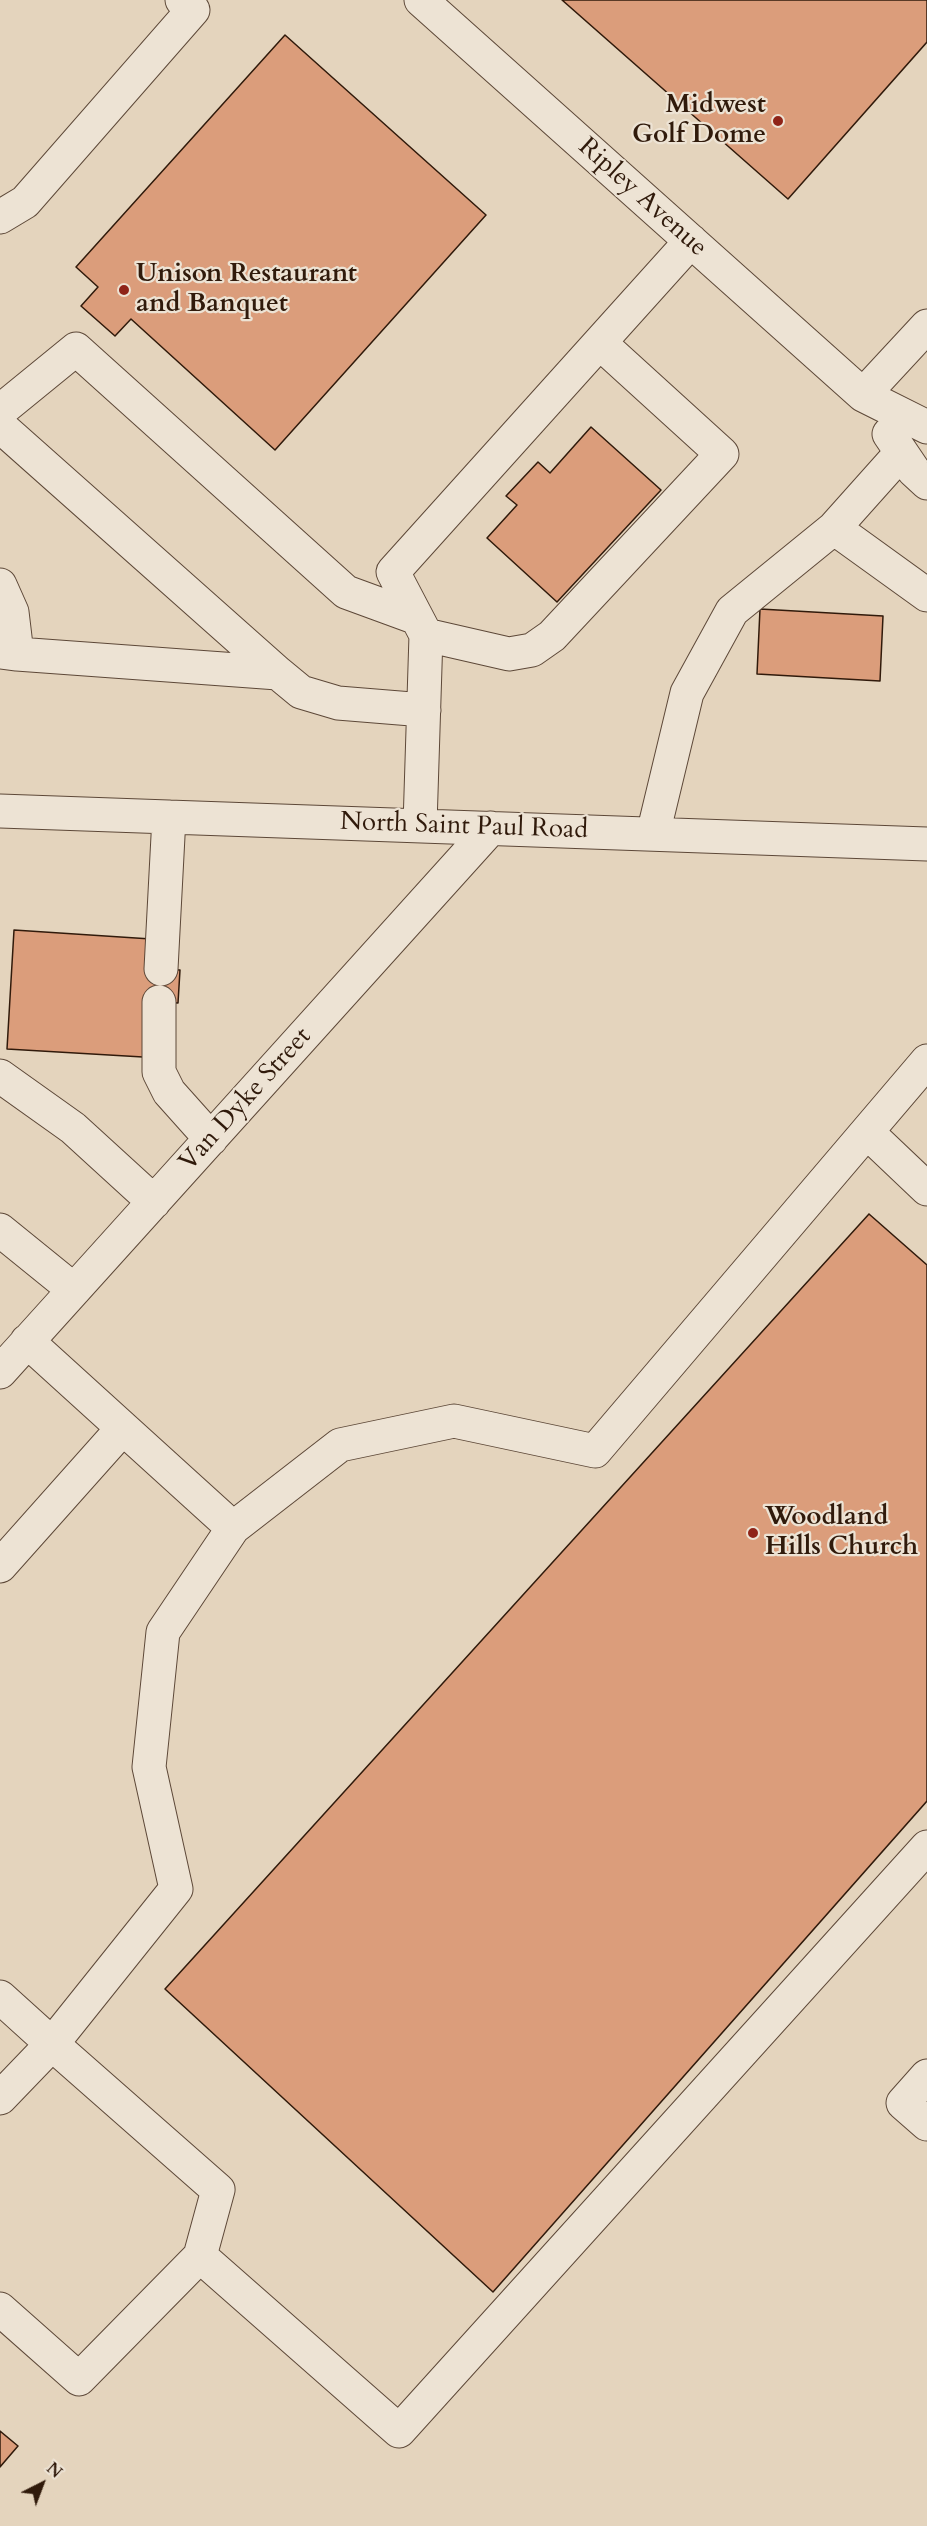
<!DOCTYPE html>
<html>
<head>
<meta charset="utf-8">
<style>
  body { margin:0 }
  #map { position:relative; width:927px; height:2526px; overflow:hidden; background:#e4d4bd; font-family:Cardo,serif }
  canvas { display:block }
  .north { position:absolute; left:12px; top:2454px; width:60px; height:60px; -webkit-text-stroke:4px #ede3d4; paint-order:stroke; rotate:42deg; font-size:16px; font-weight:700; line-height:24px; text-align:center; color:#301a0b }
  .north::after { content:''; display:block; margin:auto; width:21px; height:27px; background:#301a0b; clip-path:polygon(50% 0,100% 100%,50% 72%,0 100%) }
</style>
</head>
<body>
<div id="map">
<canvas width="927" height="2526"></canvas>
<div class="north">N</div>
</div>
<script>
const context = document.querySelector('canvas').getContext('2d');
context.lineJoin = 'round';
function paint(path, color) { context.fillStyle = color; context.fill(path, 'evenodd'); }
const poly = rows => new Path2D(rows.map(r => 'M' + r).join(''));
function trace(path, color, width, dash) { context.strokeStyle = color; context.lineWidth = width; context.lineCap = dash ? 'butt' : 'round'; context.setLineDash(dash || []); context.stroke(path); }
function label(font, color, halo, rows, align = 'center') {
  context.font = font + ' Cardo,serif'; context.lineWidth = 4.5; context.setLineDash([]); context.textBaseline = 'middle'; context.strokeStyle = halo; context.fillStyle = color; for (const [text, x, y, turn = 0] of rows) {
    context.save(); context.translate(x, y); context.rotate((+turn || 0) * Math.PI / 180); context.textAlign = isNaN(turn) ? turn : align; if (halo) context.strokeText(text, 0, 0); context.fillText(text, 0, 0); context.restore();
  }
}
const building = poly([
  [562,0,927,0,927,42,788,199,562,0],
  [285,35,486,215,275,450,131,319,115,336,81,306,98,287,76,267,285,35],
  [591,427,661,490,557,602,487,538,517,505,506,496,538,462,550,473,591,427],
  [760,609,883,616,880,681,757,674,760,609],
  [14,930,151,939,161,969,180,970,178,1003,159,1002,143,1057,7,1049,14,930],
  [869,1214,927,1265,927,1801,493,2292,165,1989,869,1214],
  [0,2431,18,2446,0,2467,0,2431]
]);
const minor = poly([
  [421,0,863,395,927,427],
  [0,217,25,202,193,10,182,0],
  [863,395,927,326],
  [0,411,76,349,346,592,417,618],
  [0,426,278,673],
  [889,434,914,471,927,483],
  [834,528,927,595],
  [0,585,12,612,17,654,0,652],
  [426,635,509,654,532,650,552,636,722,454,600,343],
  [17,654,278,673,301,692,338,703,424,710],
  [0,811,927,844],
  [420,825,426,635,393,572,691,241],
  [653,834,687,693,732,611,834,528,901,453],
  [161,969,169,817],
  [159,1002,159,1072,169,1092,211,1139],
  [0,1076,73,1128,154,1202],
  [867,1132,927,1189],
  [0,1230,74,1290],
  [27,1341,233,1528,163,1632,149,1767,176,1889,52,2044,218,2190,200,2256,399,2431,927,1847],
  [0,1372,491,828],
  [233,1528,340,1445,454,1421,595,1451,927,1061],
  [0,1566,123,1428],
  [0,1997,52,2044,0,2098],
  [927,2076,903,2103,927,2124],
  [0,2309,79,2379,200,2256]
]);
const markers = [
  [778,121,6,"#8f2418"],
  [124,290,6,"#8f2418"],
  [753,1533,6,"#8f2418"]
];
const poiNames = [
  ["Midwest",766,106,"right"],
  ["Golf Dome",766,136,"right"],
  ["Unison Restaurant",136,275],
  ["and Banquet",136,305],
  ["Woodland",765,1518],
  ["Hills Church",765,1548]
];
const streetNames = [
  ["Ripley Avenue",642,198,42],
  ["North Saint Paul Road",464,827,2],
  ["Van Dyke Street",246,1100,-48]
];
paint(building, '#db9d7b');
trace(building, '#301a0b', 1.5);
trace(minor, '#5d4838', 35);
trace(minor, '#ede3d4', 33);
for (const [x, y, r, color] of markers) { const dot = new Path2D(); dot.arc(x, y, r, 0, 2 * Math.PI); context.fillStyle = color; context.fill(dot); trace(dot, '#ede3d4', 2); }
label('bold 26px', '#301a0b', '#ede3d4', poiNames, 'left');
label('26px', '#301a0b', '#ede3d4', streetNames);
</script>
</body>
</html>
